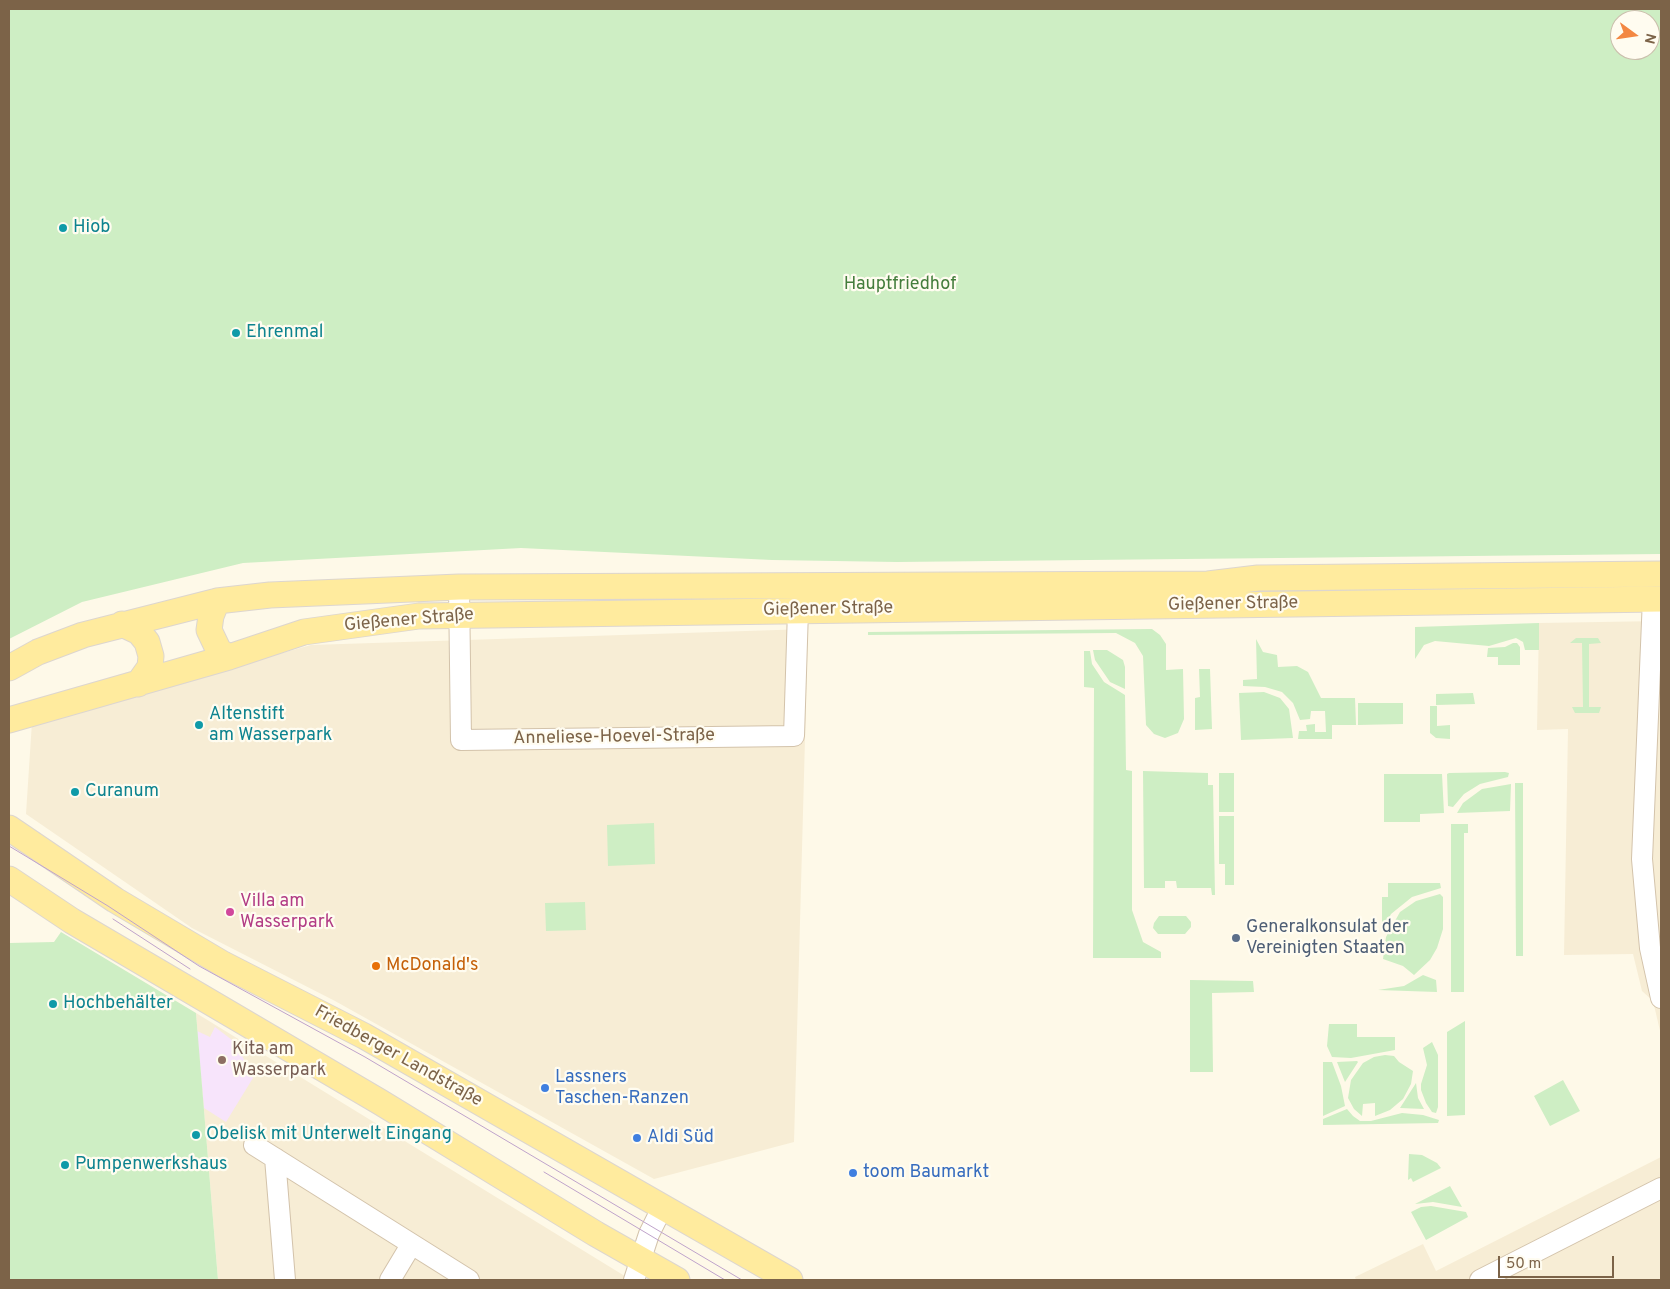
<!DOCTYPE html>
<html>
<head>
<meta charset="utf-8">
<style>
  body { margin:0 }
  #map { position:relative; width:1670px; height:1289px; overflow:hidden; background:#fef9e8; font-family:Overpass,sans-serif }
  canvas { display:block }
  .frame { position:absolute; inset:0; border:10px solid #7c6348; pointer-events:none }
  .north { position:absolute; left:1610px; top:10px; width:50px; height:50px; box-sizing:border-box; background:#fffcf0; border:1px solid #cbbfad; border-radius:50%; rotate:104deg; font-size:14px; font-weight:700; line-height:20px; text-align:center; color:#7c6348 }
  .north::after { content:''; display:block; margin:auto; width:18px; height:22px; background:#f38742; clip-path:polygon(50% 0,100% 100%,50% 72%,0 100%) }
  .scale { position:absolute; left:1498px; top:1256px; width:116px; height:22px; box-sizing:border-box; border:2px solid #7c6348; border-top:0; padding-left:6px; font-size:15px; line-height:18px; white-space:nowrap; color:#7c6348; -webkit-text-stroke:4px #fffcf0; paint-order:stroke }
</style>
</head>
<body>
<div id="map">
<canvas width="1670" height="1289"></canvas>
<div class="frame"></div>
<div class="north">N</div>
<div class="scale">50 m</div>
</div>
<script>
const context = document.querySelector('canvas').getContext('2d');
context.lineJoin = 'round';
function paint(path, color) { context.fillStyle = color; context.fill(path, 'evenodd'); }
const poly = rows => new Path2D(rows.map(r => 'M' + r).join(''));
function trace(path, color, width, dash) { context.strokeStyle = color; context.lineWidth = width; context.lineCap = dash ? 'butt' : 'round'; context.setLineDash(dash || []); context.stroke(path); }
function label(font, color, halo, rows, align = 'center') {
  context.font = font + ' Overpass,sans-serif'; context.lineWidth = 4.5; context.setLineDash([]); context.textBaseline = 'middle'; context.strokeStyle = halo; context.fillStyle = color; for (const [text, x, y, turn = 0] of rows) {
    context.save(); context.translate(x, y); context.rotate((+turn || 0) * Math.PI / 180); context.textAlign = isNaN(turn) ? turn : align; if (halo) context.strokeText(text, 0, 0); context.fillText(text, 0, 0); context.restore();
  }
}
const residential = poly([
  [1661,621,1661,1035,1653,1001,1642,991,1633,954,1564,955,1568,729,1537,730,1539,623],
  [808,629,794,1142,654,1179,335,1001,192,928,26,814,32,722,311,645],
  [196,1013,628,1278,632,1280,218,1280],
  [1661,1157,1661,1280,1356,1280,1355,1277,1423,1244,1436,1271]
]);
const education = poly([
  [215,1027,236,1043,253,1078,226,1122,204,1108,197,1031,210,1037]
]);
const green = poly([
  [9,9,1661,9,1661,554,897,562,772,560,521,548,243,563,82,602,9,639],
  [1620,20,1650,20,1650,50,1620,50],
  [1539,623,1539,650,1525,650,1523,642,1516,638,1489,646,1435,641,1424,645,1415,659,1415,627],
  [1152,629,1160,635,1166,644,1166,670,1183,669,1184,719,1178,733,1165,738,1154,734,1146,725,1143,656,1135,643,1116,633,868,635,868,632],
  [1576,638,1598,638,1601,643,1589,644,1589,707,1601,707,1599,713,1575,713,1572,707,1583,707,1582,643,1570,643],
  [1256,639,1263,652,1277,655,1278,667,1297,666,1308,672,1321,698,1355,698,1356,725,1332,725,1332,739,1298,739,1299,731,1307,731,1306,725,1315,724,1315,732,1326,732,1325,711,1311,711,1310,719,1300,720,1293,703,1282,692,1265,687,1243,686,1243,680,1257,679],
  [1513,643,1517,643,1520,647,1520,665,1498,665,1498,657,1487,657,1488,648,1505,647],
  [1093,650,1107,650,1123,660,1125,667,1125,689,1110,682,1095,660],
  [1084,651,1090,651,1092,664,1104,682,1125,695,1126,770,1132,771,1132,910,1143,942,1161,952,1161,958,1093,958,1094,688,1084,687],
  [1199,669,1210,669,1212,729,1195,730,1195,698,1200,697],
  [1264,692,1280,698,1289,709,1293,738,1241,740,1239,693],
  [1473,693,1475,704,1436,705,1436,694],
  [1358,703,1403,703,1403,724,1358,725],
  [1430,706,1437,706,1437,726,1450,725,1450,739,1436,738,1430,733],
  [1143,771,1208,773,1208,785,1213,785,1215,895,1212,895,1211,888,1177,888,1176,881,1165,881,1165,888,1144,888],
  [1505,772,1509,773,1508,777,1480,784,1464,794,1453,807,1448,806,1447,774,1449,773],
  [1219,773,1234,773,1234,812,1219,812],
  [1384,774,1442,774,1444,813,1420,814,1420,822,1384,822],
  [1515,783,1523,783,1523,956,1516,956],
  [1511,784,1510,811,1457,813,1463,803,1482,789],
  [1219,816,1234,816,1234,885,1225,885,1225,864,1219,864],
  [654,823,655,864,608,866,607,825],
  [1451,824,1468,824,1468,833,1464,833,1464,992,1451,992],
  [1388,883,1440,883,1441,888,1412,897,1391,914,1386,925,1382,925,1382,897,1388,897],
  [1440,894,1443,897,1443,929,1437,948,1430,960,1414,975,1403,966,1383,959,1386,937,1400,912,1416,901],
  [585,902,586,930,546,931,545,903],
  [1159,916,1186,916,1191,922,1191,927,1185,934,1158,934,1153,928,1154,923],
  [61,932,196,1013,218,1280,9,1280,9,943,54,942],
  [1423,975,1436,980,1437,992,1378,990,1404,986],
  [1190,980,1253,981,1254,992,1212,993,1213,1072,1190,1072],
  [1465,1021,1465,1115,1447,1116,1447,1032],
  [1329,1024,1357,1024,1357,1037,1395,1037,1395,1050,1351,1058,1332,1057,1327,1046],
  [1432,1042,1438,1055,1438,1107,1436,1113,1432,1112,1426,1103,1421,1090,1421,1084,1427,1065,1423,1048],
  [1385,1055,1394,1056,1399,1062,1413,1071,1411,1084,1403,1099,1390,1110,1375,1116,1375,1103,1363,1104,1362,1116,1354,1109,1348,1098,1351,1080,1363,1063,1374,1057],
  [1357,1061,1358,1062,1345,1082,1337,1062],
  [1323,1062,1332,1062,1341,1086,1345,1106,1323,1116],
  [1563,1080,1580,1111,1550,1126,1534,1096],
  [1416,1083,1418,1098,1424,1109,1400,1108],
  [1347,1109,1353,1116,1360,1121,1371,1121,1402,1113,1423,1115,1439,1120,1438,1123,1323,1125,1323,1119],
  [1409,1154,1422,1155,1437,1163,1441,1168,1413,1182,1411,1178,1408,1180],
  [1450,1186,1462,1207,1433,1202,1415,1204],
  [1431,1206,1466,1212,1468,1217,1426,1240,1411,1212,1421,1207]
]);
const minor = poly([
  [459,587,461,740,794,736,798,610],
  [1653,598,1642,859,1650,948,1661,998],
  [254,1145,469,1280],
  [275,1158,285,1280],
  [390,1280,411,1245],
  [634,1280,649,1234,662,1208],
  [1480,1280,1661,1188]
]);
const major = poly([
  [217,601,211,616,209,630,219,651,229,657],
  [122,624,139,632,147,642,151,656,150,667,138,684],
  [9,668,38,652,83,635,217,601,270,595,459,587,1208,584,1258,578,1661,574],
  [9,720,229,657,304,632,419,616,1661,599],
  [9,828,115,900,223,964,364,1036,790,1280],
  [9,879,72,921,380,1102,596,1234,677,1280]
]);
const tram = poly([
  [9,846,108,906,199,966,365,1057,742,1280],
  [113,919,190,969],
  [544,1172,725,1280]
]);
const markers = [
  [63,228,5,"#0f9aa8"],
  [236,333,5,"#0f9aa8"],
  [199,725,5,"#0f9aa8"],
  [75,792,5,"#0f9aa8"],
  [230,912,5,"#d1479c"],
  [1236,938,5,"#5c6f8a"],
  [376,966,5,"#e8710a"],
  [53,1004,5,"#0f9aa8"],
  [222,1060,5,"#8d6e63"],
  [545,1088,5,"#3f7fe0"],
  [196,1135,5,"#0f9aa8"],
  [637,1138,5,"#3f7fe0"],
  [65,1165,5,"#0f9aa8"],
  [853,1173,5,"#3f7fe0"]
];
const cultureNames = [
  ["Hiob",73,228],
  ["Ehrenmal",246,333],
  ["Altenstift",209,715],
  ["am Wasserpark",209,736],
  ["Curanum",85,792],
  ["Hochbehälter",63,1004],
  ["Obelisk mit Unterwelt Eingang",206,1135],
  ["Pumpenwerkshaus",75,1165]
];
const parkNames = [
  ["Hauptfriedhof",900,285]
];
const streetNames = [
  ["Gießener Straße",1233,605,-1],
  ["Gießener Straße",828,610,-1],
  ["Gießener Straße",409,621,-5],
  ["Anneliese-Hoevel-Straße",614,738,-1],
  ["Friedberger Landstraße",398,1057,29]
];
const hotelNames = [
  ["Villa am",240,902],
  ["Wasserpark",240,923]
];
const serviceNames = [
  ["Generalkonsulat der",1246,928],
  ["Vereinigten Staaten",1246,949]
];
const foodNames = [
  ["McDonald's",386,966]
];
const educationNames = [
  ["Kita am",232,1050],
  ["Wasserpark",232,1071]
];
const shopNames = [
  ["Lassners",555,1078],
  ["Taschen-Ranzen",555,1099],
  ["Aldi Süd",647,1138],
  ["toom Baumarkt",863,1173]
];
paint(residential, '#f7edd5');
paint(education, '#f7e4fb');
paint(green, '#ceeec4');
trace(minor, '#d3c3ab', 22);
trace(major, '#ddd6cf', 27);
trace(minor, '#fff', 20);
trace(major, '#ffeb9e', 25);
trace(tram, '#bfa3cb', 1);
for (const [x, y, r, color] of markers) { const dot = new Path2D(); dot.arc(x, y, r, 0, 2 * Math.PI); context.fillStyle = color; context.fill(dot); trace(dot, '#fffcf0', 2); }
label('18px', '#0d838f', '#fffcf0', cultureNames, 'left');
label('18px', '#447d3c', '#fffcf0', parkNames);
label('18px', '#7c6348', '#fffcf0', streetNames);
label('18px', '#b23c85', '#fffcf0', hotelNames, 'left');
label('18px', '#4e5e75', '#fffcf0', serviceNames, 'left');
label('18px', '#c56008', '#fffcf0', foodNames, 'left');
label('18px', '#785e54', '#fffcf0', educationNames, 'left');
label('18px', '#366cbe', '#fffcf0', shopNames, 'left');
</script>
</body>
</html>
